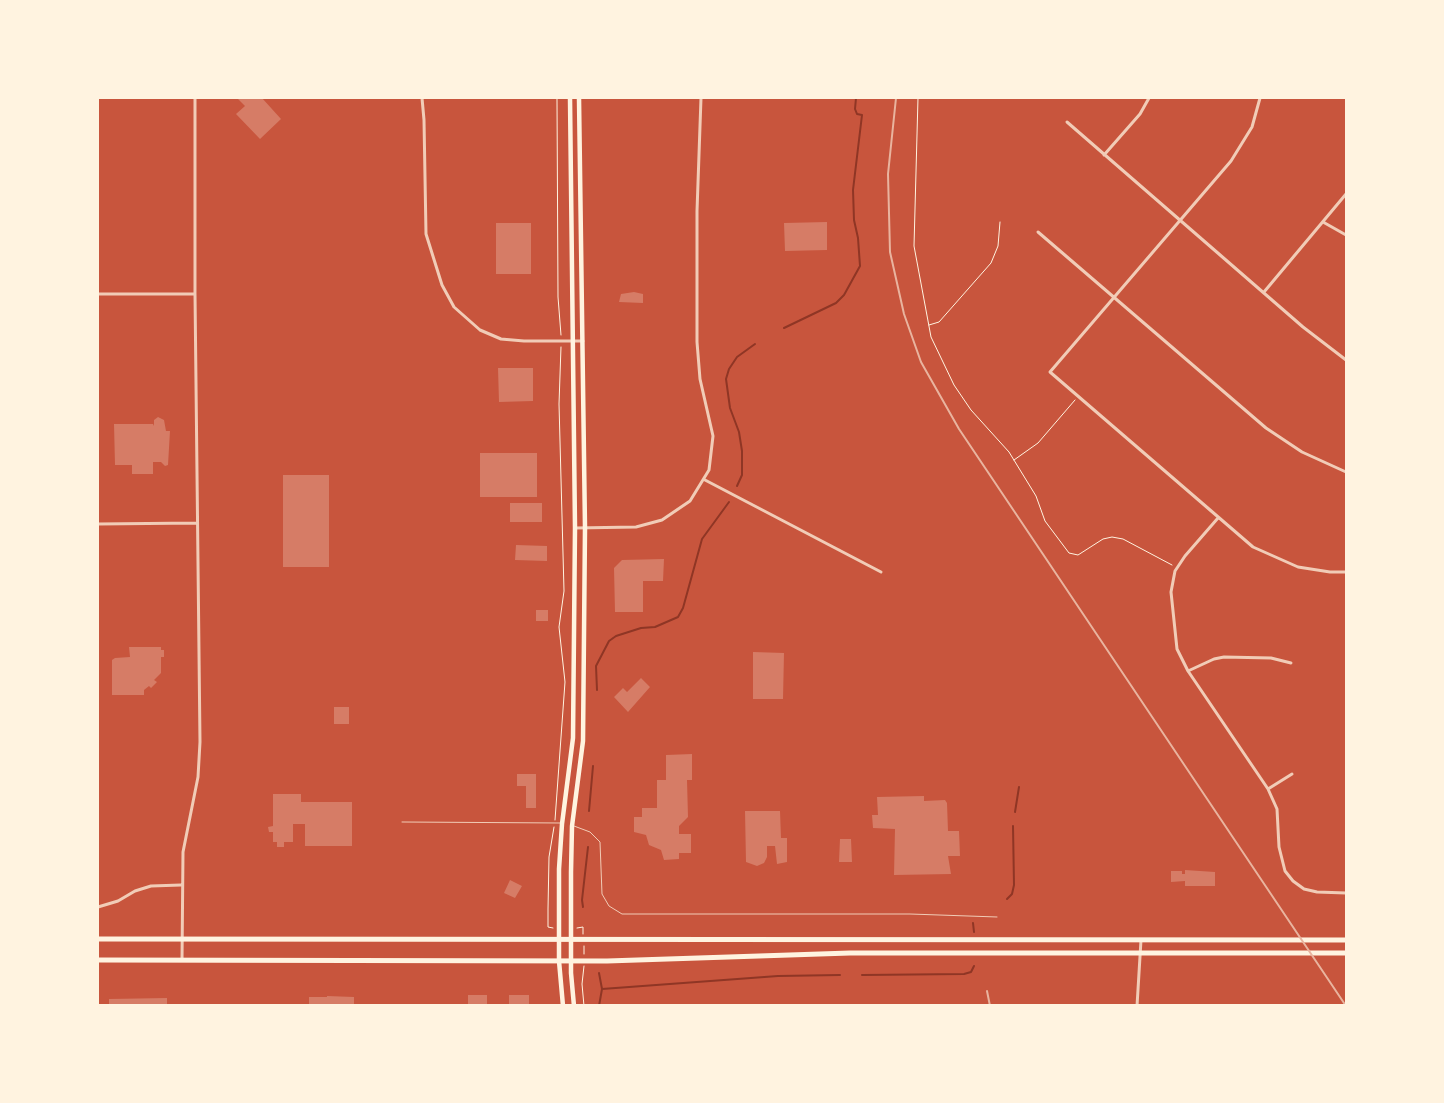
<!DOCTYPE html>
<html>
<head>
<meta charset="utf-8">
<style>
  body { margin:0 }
  #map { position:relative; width:1444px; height:1103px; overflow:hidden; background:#c8553d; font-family:Signika,sans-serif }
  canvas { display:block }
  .frame { position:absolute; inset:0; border:99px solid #fff3e0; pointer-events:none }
</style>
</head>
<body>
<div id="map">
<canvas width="1444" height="1103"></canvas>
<div class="frame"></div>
</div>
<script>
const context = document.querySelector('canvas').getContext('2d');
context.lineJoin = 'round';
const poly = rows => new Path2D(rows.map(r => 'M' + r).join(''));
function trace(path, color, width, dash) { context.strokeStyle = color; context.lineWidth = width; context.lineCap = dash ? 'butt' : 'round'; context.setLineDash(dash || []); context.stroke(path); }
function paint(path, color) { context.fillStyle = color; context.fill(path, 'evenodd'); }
const stream = poly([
  [784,328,836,303,844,295,860,266,858,238,854,220,853,190,862,115,857,114,855,109,856,98],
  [737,486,742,475,742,451,739,432,730,408,726,379,729,369,737,357,755,344],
  [597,690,596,666,609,641,616,636,641,628,655,627,678,617,683,608,702,539,729,502],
  [589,811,593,766],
  [1015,812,1019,787],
  [1007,899,1012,894,1014,885,1013,826],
  [583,907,582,900,588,847],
  [973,923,974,932],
  [862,975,964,974,971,972,974,966],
  [602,989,778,976,840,975],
  [599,1006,602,989,599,973]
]);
const building = poly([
  [237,98,262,98,281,119,260,139,236,114,245,106],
  [827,222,827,250,785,251,784,223],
  [496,223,531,223,531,274,496,274],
  [634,292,643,294,643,303,619,302,621,294],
  [498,368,533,368,533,401,499,402],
  [158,417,164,420,166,431,170,431,168,465,165,466,161,462,153,462,153,474,132,474,132,465,115,465,114,424,153,424,154,426,154,420],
  [480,453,537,453,537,497,480,497],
  [283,475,329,475,329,567,283,567],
  [510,503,542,503,542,522,510,522],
  [516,545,547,546,547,561,515,560],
  [664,559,663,581,643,581,643,612,615,612,614,568,622,560],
  [536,610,548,610,548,621,536,621],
  [129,647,161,647,161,650,164,650,164,657,161,657,161,673,154,680,157,682,151,688,149,686,144,690,144,695,112,695,112,660,115,658,130,657],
  [753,652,784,653,783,699,753,699],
  [641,678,650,687,628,712,614,697,623,688,627,692],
  [334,707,349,707,349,724,334,724],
  [692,754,692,780,687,780,688,817,679,826,679,834,691,834,691,853,679,853,679,859,664,860,661,850,649,845,646,835,634,832,634,817,642,817,642,808,657,808,657,780,666,780,666,755],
  [517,774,536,774,536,808,526,808,526,786,517,786],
  [273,794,301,794,301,802,352,802,352,846,305,846,305,824,293,824,293,842,284,842,284,847,277,847,277,842,273,842,273,832,269,832,268,827,273,826],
  [924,796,924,801,945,800,947,803,948,831,959,831,960,856,948,856,951,874,894,875,895,829,873,828,872,815,878,815,877,797],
  [745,811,780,811,781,838,787,838,787,862,777,864,775,846,767,846,767,857,764,863,757,866,746,862],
  [840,839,851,839,852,862,839,862],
  [1185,870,1215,872,1215,886,1185,886,1185,881,1171,882,1171,871,1182,871,1182,874,1185,874],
  [510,880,522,886,515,898,504,893],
  [468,995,487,995,487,1006,468,1006],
  [509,995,529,995,529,1006,509,1006],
  [327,996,354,997,354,1006,309,1006,309,997,327,997],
  [167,998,167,1006,109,1006,109,999]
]);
const path = poly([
  [557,98,558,297,561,335],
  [918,98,914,246,931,337,954,385,971,410,1009,452,1036,496,1045,521,1069,553,1078,555,1103,539,1112,537,1123,539,1172,565],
  [929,325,939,322,991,263,998,246,1000,222],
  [1014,460,1038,443,1075,400],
  [555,820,565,682,559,627,564,591,559,404,561,347],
  [553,928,548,927,548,909,549,857,554,827],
  [577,928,583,927,583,934],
  [584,946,584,954],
  [584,1006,582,984,584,966]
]);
const service = poly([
  [402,822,561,823],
  [574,826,590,832,600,842,602,894,609,906,622,914,910,914,997,917]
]);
const minor = poly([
  [422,98,424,120,426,234,442,285,454,307,480,330,501,339,524,341,583,341],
  [1260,98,1252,127,1231,161,1050,372,1253,547,1298,567,1330,572,1346,572],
  [1067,122,1303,327,1346,360],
  [1104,155,1140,114,1149,98],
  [1323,222,1346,235],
  [1038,232,1266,428,1302,452,1346,472],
  [1264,292,1346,194],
  [98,294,195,294],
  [705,480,881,572],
  [1218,518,1185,556,1175,571,1171,592,1177,649,1188,671,1268,789,1277,809,1279,847,1285,871,1293,881,1304,889,1317,892,1346,893],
  [98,524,197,523],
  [575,528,636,527,662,520,690,501,709,470,713,436,700,379,697,342,697,211,701,98],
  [1188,671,1214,659,1224,657,1271,658,1291,663],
  [1268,789,1292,774],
  [98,907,118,901,135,891,151,886,181,885],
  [182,960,183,852,198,777,200,742,195,294,195,98],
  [1137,1006,1141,940]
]);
const secondary = poly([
  [563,1006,559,961,559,869,562,824,573,738,575,528,570,98],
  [574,1006,571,973,571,872,572,826,583,741,585,528,579,98]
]);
const primary = poly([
  [98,939,1346,940],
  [98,960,607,961,850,953,1346,953]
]);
const rail = poly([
  [896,98,888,174,890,252,904,314,921,362,959,429,1346,1006],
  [987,991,990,1006]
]);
trace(stream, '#8f3625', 2);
paint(building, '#d67c66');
trace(path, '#fff3e0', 1);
trace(service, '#f1ccb7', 1);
trace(minor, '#f1ccb7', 3);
trace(secondary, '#fff3e0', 4.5);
trace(primary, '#fff3e0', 5);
trace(rail, '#e9b49f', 2);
</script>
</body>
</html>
